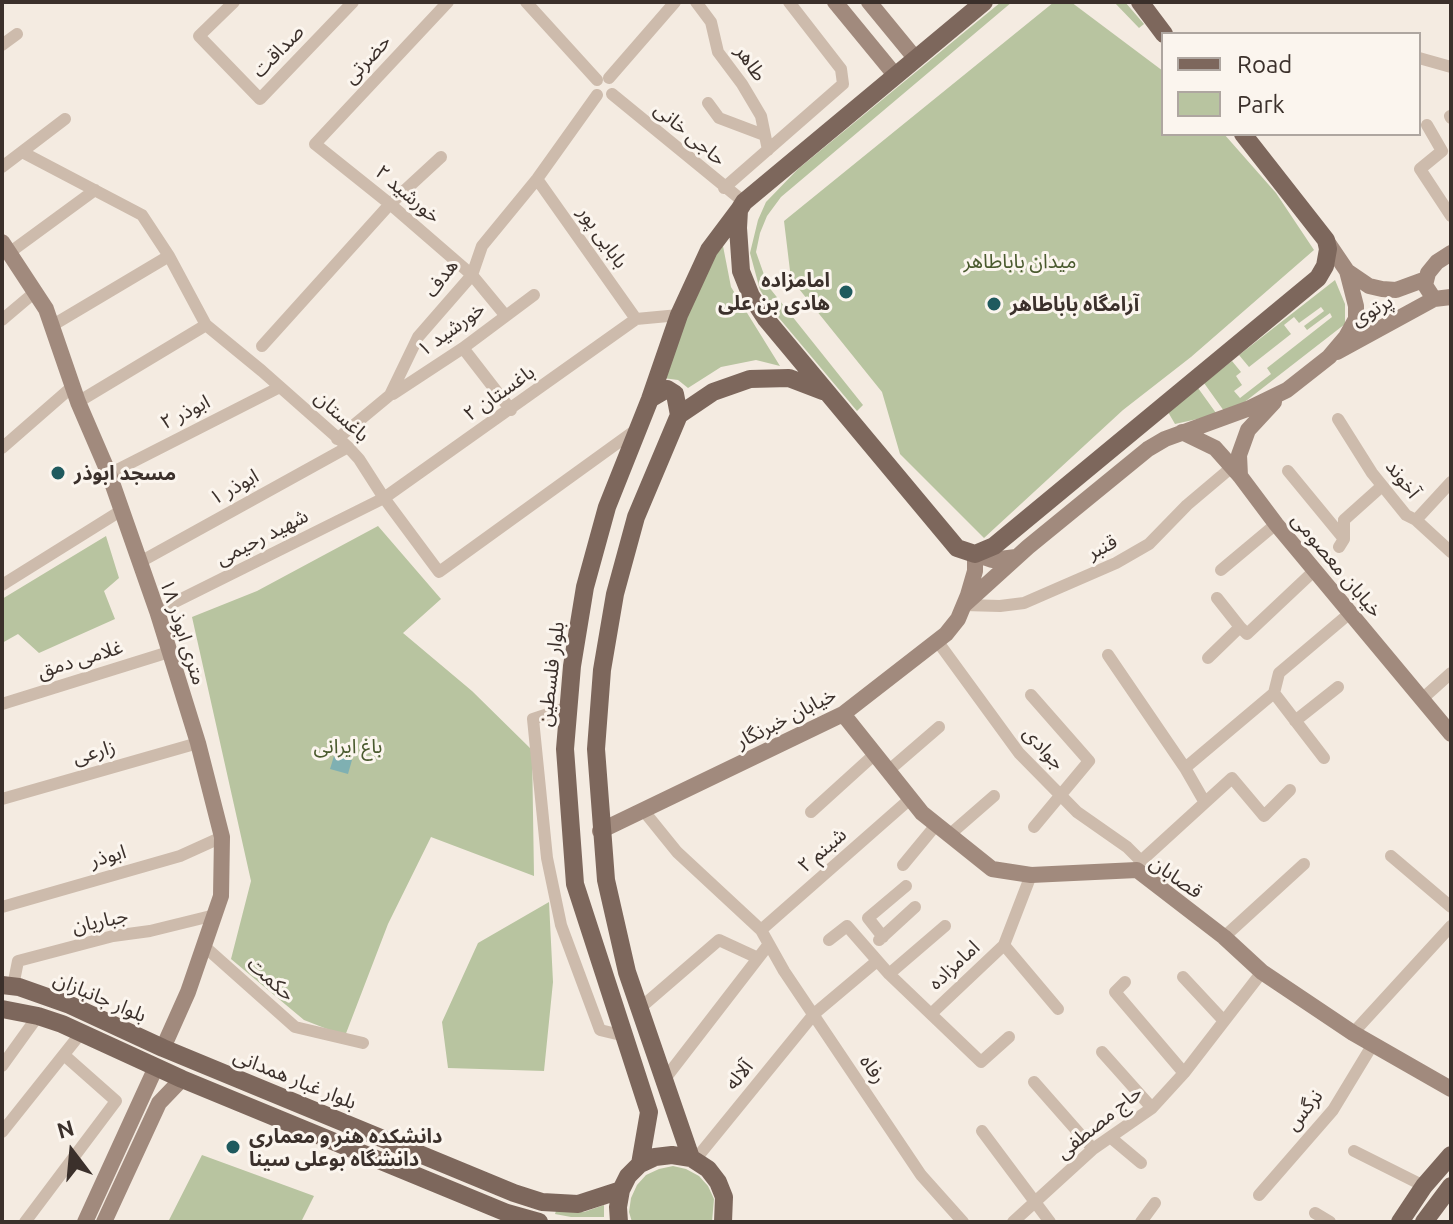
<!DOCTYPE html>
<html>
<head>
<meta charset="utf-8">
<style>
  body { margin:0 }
  #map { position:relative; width:1453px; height:1224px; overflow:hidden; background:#f4ebe1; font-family:Ubuntu,sans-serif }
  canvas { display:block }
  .frame { position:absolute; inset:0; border:4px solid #3b302b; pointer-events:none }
  .legend { position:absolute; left:1161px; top:32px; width:260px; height:104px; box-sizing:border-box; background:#fbf5ee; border:2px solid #aea6a0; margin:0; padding:10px 14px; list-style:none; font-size:24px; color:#3b302b }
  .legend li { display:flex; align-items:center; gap:16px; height:40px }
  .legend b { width:40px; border:2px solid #aea6a0 }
  .north { position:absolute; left:32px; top:1112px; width:80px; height:80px; -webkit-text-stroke:6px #fbf5ee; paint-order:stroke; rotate:344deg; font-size:22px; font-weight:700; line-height:32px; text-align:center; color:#3b302b }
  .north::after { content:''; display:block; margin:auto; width:28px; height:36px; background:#3b302b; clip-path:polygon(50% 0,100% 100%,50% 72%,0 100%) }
</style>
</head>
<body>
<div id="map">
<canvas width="1453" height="1224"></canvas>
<div class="frame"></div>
<ul class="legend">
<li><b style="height:10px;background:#7d675c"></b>Road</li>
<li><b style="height:22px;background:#b8c4a0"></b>Park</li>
</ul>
<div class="north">N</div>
</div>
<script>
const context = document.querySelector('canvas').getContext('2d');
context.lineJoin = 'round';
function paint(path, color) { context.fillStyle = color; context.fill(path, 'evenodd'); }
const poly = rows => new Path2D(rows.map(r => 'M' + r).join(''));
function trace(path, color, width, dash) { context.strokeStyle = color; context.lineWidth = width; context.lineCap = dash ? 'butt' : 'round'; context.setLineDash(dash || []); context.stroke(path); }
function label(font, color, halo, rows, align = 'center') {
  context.font = font + ' Ubuntu,"Noto Sans Arabic",sans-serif'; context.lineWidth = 6; context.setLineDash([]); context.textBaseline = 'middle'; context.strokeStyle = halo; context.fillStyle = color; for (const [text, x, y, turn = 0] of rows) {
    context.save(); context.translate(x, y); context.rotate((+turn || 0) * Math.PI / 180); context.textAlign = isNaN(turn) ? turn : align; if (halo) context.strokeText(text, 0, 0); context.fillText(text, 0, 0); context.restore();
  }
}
const green = poly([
  [1001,2,1012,2,781,197,767,216,760,233,756,252,768,286,863,405,857,411,774,312,760,290,750,253,758,220,766,202,798,169],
  [1054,2,1071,2,1163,71,1163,134,1224,134,1276,193,1314,250,1191,357,1123,410,984,538,900,454,882,392,791,279,784,221],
  [1114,2,1125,2,1144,24,1139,28],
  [723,246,731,287,780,366,756,360,721,367,688,388,678,380,663,378,708,265],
  [1335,280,1345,304,1345,324,1233,411,1175,424,1168,412,1198,388,1216,413,1224,411,1204,383,1232,361,1241,372,1236,376,1242,385,1234,391,1240,398,1271,374,1267,368,1332,317,1330,313,1307,330,1304,326,1324,311,1321,307,1299,323,1294,317,1284,325,1291,334,1249,367,1239,355],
  [378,526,441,599,403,633,472,691,532,750,534,876,431,837,388,924,345,1036,304,1020,231,959,251,881,192,617,257,591],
  [106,536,119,578,104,591,115,619,39,653,18,634,2,643,2,599],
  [549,902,553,982,544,1071,448,1068,442,1022,478,943],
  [202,1155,314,1196,301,1222,168,1222],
  [673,1166,686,1169,699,1176,708,1186,714,1199,712,1222,632,1222,629,1212,631,1198,637,1185,646,1175,659,1169],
  [604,1205,604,1217,571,1217,555,1214,556,1211,584,1212]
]);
const water = poly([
  [334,756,352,760,348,774,330,769]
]);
const street = poly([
  [234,2,199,36,260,99,353,2],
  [448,2,315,144,390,204,472,275,505,315],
  [526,2,597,80],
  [696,2,711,22,718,52,742,84,761,116,768,150],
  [2,45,17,34],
  [1419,58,1451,67],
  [609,78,675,2],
  [612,94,744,202],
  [708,103,719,118,764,135],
  [1450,116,1451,118],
  [1427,125,1442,151,1420,169,1451,216],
  [22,152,142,215,169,256,206,325,262,371,348,447,359,459,384,498,439,572,637,429],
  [2,167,65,119],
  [537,179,636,319],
  [724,188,843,84,841,69,789,2],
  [9,253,95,190],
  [636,319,679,315],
  [2,320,35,292],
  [53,325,169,256],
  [262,346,390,204,441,157],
  [463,348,511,410],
  [393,394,463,348,534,295],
  [78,402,206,325],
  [1338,419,1372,473,1406,515,1416,520,1451,552],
  [337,439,390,395,418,337,472,275,482,246,537,179,597,95],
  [2,448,73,386],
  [1288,471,1344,539],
  [109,474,280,387],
  [1416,520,1451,482],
  [1339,547,1344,539,1344,520,1382,486],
  [140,562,348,447],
  [1221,570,1276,524],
  [2,585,122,510],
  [1217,598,1240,627],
  [964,605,1000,606,1024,603,1116,563,1149,544,1187,505,1232,467],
  [157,611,384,498,636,319],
  [938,642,1019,753,1077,812,1127,847,1141,861],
  [1108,655,1185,768,1204,801],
  [1208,658,1240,627,1247,634,1315,570],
  [1274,693,1279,673,1350,613],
  [1274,693,1324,758],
  [1031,695,1089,761,1034,827],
  [1422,699,1451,673],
  [2,704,169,652],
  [569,707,533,719,547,858,561,925,600,1030,625,1036],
  [1295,721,1338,687],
  [1185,768,1274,693],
  [888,771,939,727],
  [2,799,198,743],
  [643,810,677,852,761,930,784,971,921,1175,963,1222],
  [811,812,875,754],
  [948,836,994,796],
  [1391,856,1451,907],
  [903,865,936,825],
  [1138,867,1141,861,1232,778,1264,816,1290,790],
  [2,907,180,856,222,837],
  [761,930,910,799],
  [883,937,868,918,906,886],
  [1224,937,1304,864],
  [829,940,847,926,889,974,981,1062,1009,1037],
  [879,940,915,907],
  [1004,945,1058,1009],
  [204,946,295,1027,363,1043],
  [889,974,945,926],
  [1183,977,1224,1021],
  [1125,982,1115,992,1184,1073],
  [13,986,18,961,113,936,150,931,215,915],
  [639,1009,719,940,758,958],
  [932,1013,1004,945,1031,875],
  [1353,1033,1451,926],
  [1102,1052,1152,1108],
  [2,1066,38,1016],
  [664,1080,769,944],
  [1034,1082,1093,1149],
  [982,1131,1050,1222],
  [2,1132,81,1033],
  [1110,1137,1141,1163],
  [1354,1151,1424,1186],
  [695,1160,814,1014,877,961],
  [1259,1195,1333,1110,1373,1044],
  [1315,1213,1330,1222],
  [25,1222,116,1101,64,1055],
  [1013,1222,1093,1149,1152,1108,1184,1073,1262,972],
  [1141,1222,1155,1203]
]);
const secondary = poly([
  [835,2,895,75],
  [869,2,915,58],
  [2,242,46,309,78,402,109,474,157,611,198,743,222,837,221,896,188,992,163,1048],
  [1451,253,1437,262,1428,273,1425,285,1434,299,1451,297],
  [1347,271,1369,286,1382,289,1396,290,1426,279],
  [1337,352,1434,299],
  [1182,432,1215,448,1240,476,1276,524,1451,734],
  [1240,476,1239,455,1248,430,1274,402],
  [964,605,1028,547,1148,449,1165,439,1250,408,1287,390,1329,357,1346,337,1356,319,1356,306,1347,271,1326,240],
  [843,714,922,813,992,869,1031,875,1137,870,1224,937,1262,972,1353,1033,1451,1089],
  [600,831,843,714,946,634,958,619,968,595,975,571,975,554,992,560,1016,557],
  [85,1222,156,1067],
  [104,1222,159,1103,182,1079]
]);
const primary = poly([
  [984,2,744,202,739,210,738,228,741,271,751,296,766,319,957,548,975,554,994,546,1318,278,1325,266,1328,249,1326,240,1243,134],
  [1140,2,1164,34],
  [650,399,667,389,675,394,679,415],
  [2,985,19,987,70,1005,163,1048,514,1193,542,1202,578,1204,621,1190],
  [2,1009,38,1016,62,1024,182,1079,507,1213,539,1222],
  [691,1158,627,972,606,880,596,749,602,670,615,594,636,517,679,415,713,392,750,379,789,378,823,391],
  [640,1164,649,1112,575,884,565,749,572,666,585,587,607,507,650,399,679,315,709,250,739,210],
  [619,1222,618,1207,621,1190,628,1176,640,1164,655,1157,672,1155,691,1158,708,1169,718,1182,724,1197,723,1222],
  [1400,1222,1424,1186,1451,1155],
  [1424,1222,1451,1186]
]);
const markers = [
  [846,292,8,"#1f5a5e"],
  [994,304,8,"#1f5a5e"],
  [58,473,8,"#1f5a5e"],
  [233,1147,8,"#1f5a5e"]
];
const streetNames = [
  ["صداقت",278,51,-46],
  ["حضرتی",367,59,-47],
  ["طاهر",751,63,56],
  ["حاجی خانی",690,134,40],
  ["خورشید ۲",408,194,40],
  ["بابایی پور",603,237,55],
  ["هدف",441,278,-53],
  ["پرتوی",1372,310,-29],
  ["خورشید ۱",451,329,-36],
  ["باغستان ۲",499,393,-35],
  ["ابوذر ۲",185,412,-27],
  ["باغستان",342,416,42],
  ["آخوند",1403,479,52],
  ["ابوذر ۱",234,487,-29],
  ["شهید رحیمی",262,537,-27],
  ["قنبر",1102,547,-27],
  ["خیابان معصومی",1337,565,50],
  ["۱۸ متری ابوذر",183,632,72],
  ["غلامی دمق",80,659,-17],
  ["بلوار فلسطین",551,674,-83],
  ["خیابان خبرنگار",786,718,-27],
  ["جوادی",1044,748,48],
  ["زارعی",94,752,-16],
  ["شبنم ۲",822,850,-41],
  ["ابوذر",108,856,-16],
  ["قصابان",1176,877,35],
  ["جباریان",100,921,-12],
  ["امامزاده",954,965,-43],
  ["حکمت",271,979,42],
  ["بلوار جانبازان",100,997,23],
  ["رفاه",873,1069,55],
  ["آلاله",739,1075,-51],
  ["بلوار غبار همدانی",295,1079,22],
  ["نرگس",1304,1110,-51],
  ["حاج مصطفی",1099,1122,-39]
];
const parkNames = [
  ["میدان باباطاهر",1020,261],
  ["باغ ایرانی",348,746]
];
const poiNames = [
  ["امامزاده",830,280,"right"],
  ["هادی بن علی",830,303,"right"],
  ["آرامگاه باباطاهر",1010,304],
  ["مسجد ابوذر",74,473],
  ["دانشکده هنر و معماری",249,1136],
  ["دانشگاه بوعلی سینا",249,1159]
];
paint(green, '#b8c4a0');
paint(water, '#7fb0b2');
trace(street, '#cdbbac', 12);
trace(secondary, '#a18a7d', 16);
trace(primary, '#7d675c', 18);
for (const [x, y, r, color] of markers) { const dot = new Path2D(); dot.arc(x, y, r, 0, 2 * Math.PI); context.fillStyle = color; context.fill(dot); trace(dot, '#fbf5ee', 3); }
label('20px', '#3b302b', '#fbf5ee', streetNames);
label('20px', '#4a5a2e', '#fbf5ee', parkNames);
label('bold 20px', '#3b302b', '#fbf5ee', poiNames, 'left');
</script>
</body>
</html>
